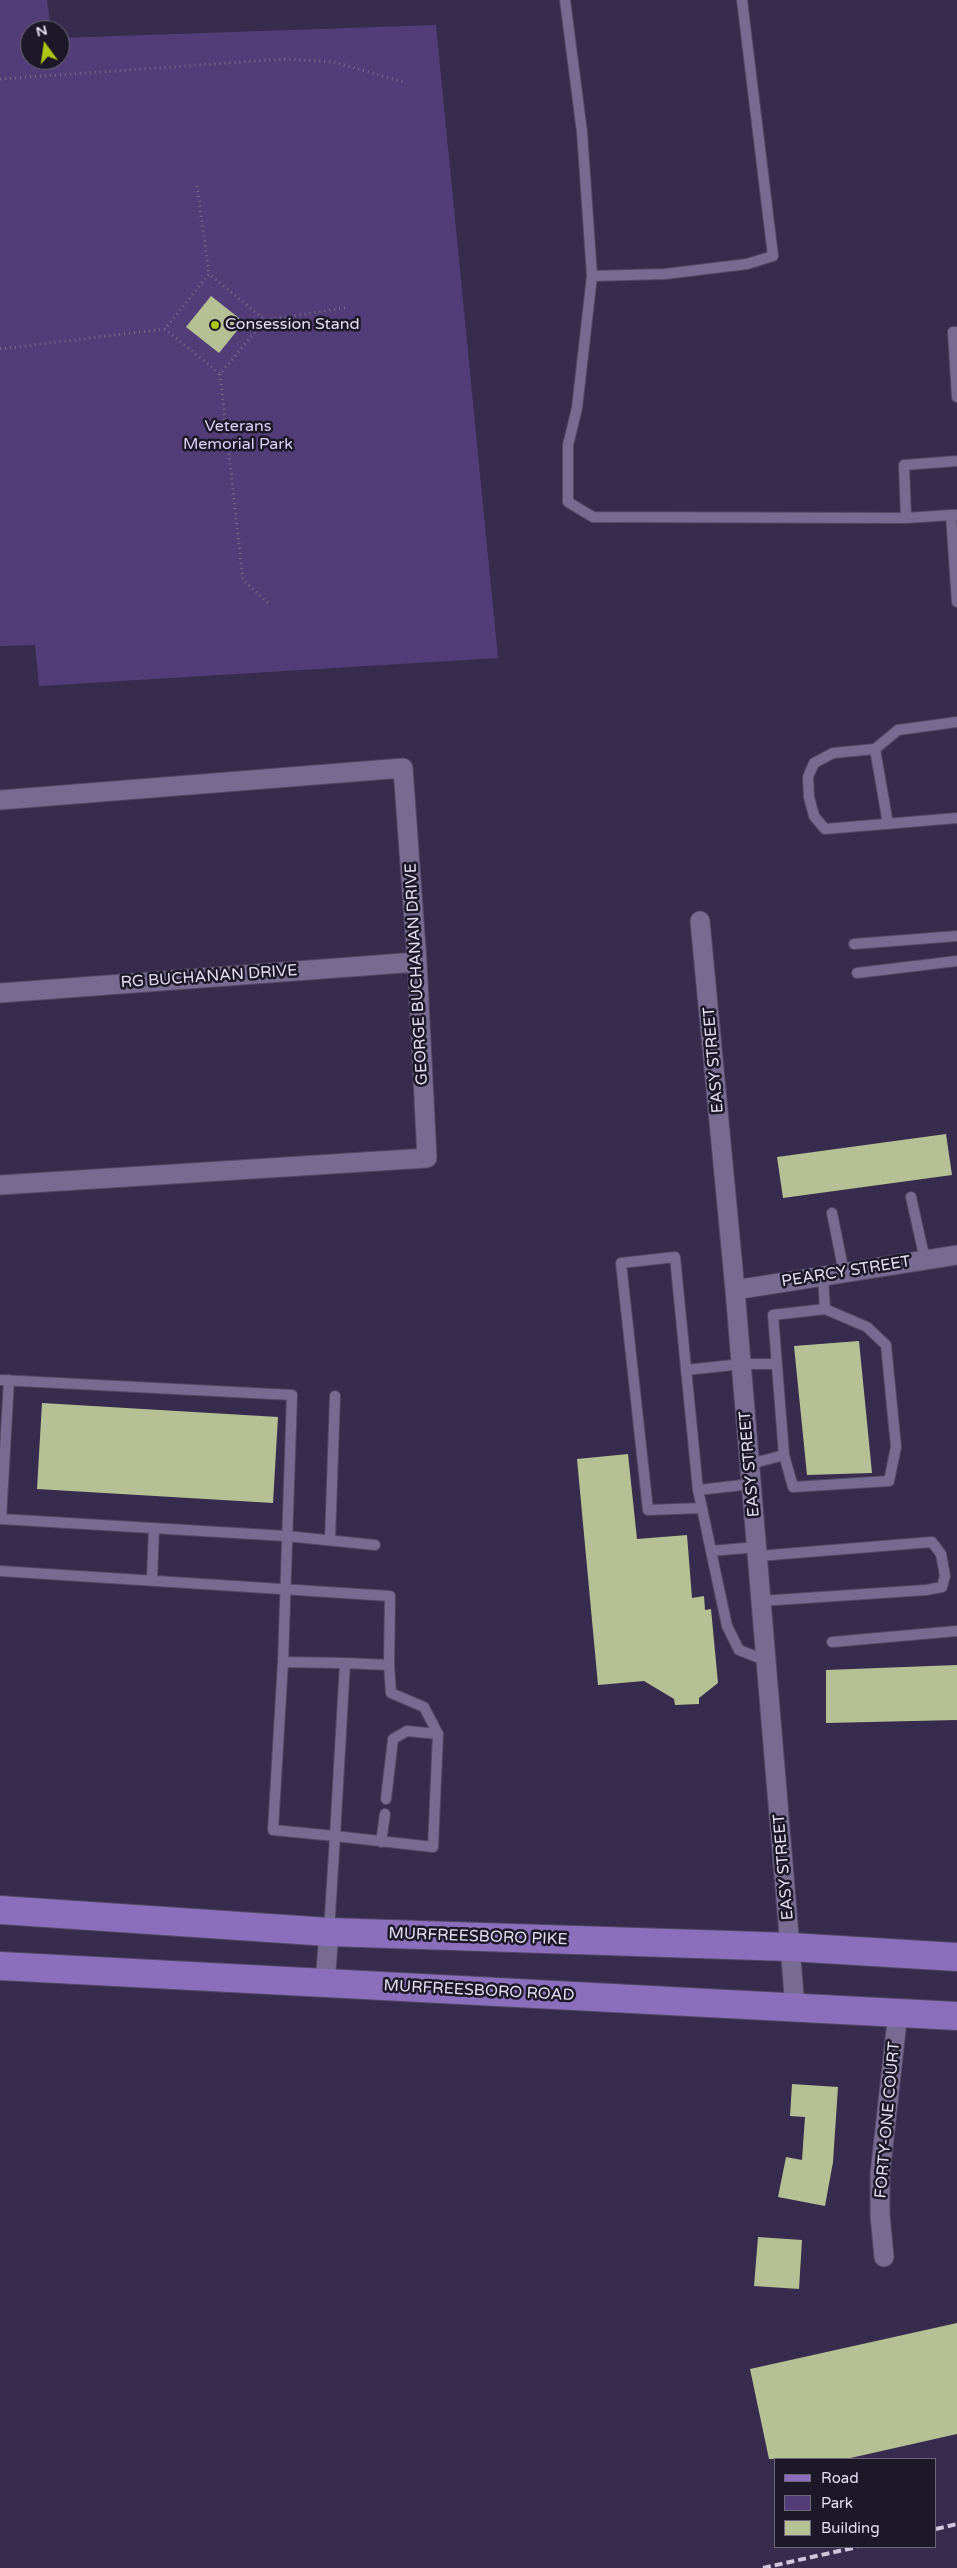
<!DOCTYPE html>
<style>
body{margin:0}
#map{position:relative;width:957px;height:2568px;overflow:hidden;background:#372c4d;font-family:"Varela Round",sans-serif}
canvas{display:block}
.legend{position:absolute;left:774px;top:2458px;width:162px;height:90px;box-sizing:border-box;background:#1d1827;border:1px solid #6d6779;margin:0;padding:6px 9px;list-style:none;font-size:15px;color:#e4def3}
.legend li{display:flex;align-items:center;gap:10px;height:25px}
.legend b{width:25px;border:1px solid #6d6779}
.north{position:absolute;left:20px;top:20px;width:50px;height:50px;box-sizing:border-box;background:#1d1827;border:1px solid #6d6779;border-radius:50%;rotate:346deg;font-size:14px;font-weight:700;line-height:20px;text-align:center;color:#e4def3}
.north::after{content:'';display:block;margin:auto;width:18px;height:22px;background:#abc614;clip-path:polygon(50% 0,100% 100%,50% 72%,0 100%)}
</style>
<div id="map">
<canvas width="957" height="2568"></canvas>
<ul class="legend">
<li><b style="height:6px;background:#8b6fbd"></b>Road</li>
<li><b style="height:14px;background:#533d78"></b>Park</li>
<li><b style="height:14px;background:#b5c095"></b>Building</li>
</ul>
<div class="north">N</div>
</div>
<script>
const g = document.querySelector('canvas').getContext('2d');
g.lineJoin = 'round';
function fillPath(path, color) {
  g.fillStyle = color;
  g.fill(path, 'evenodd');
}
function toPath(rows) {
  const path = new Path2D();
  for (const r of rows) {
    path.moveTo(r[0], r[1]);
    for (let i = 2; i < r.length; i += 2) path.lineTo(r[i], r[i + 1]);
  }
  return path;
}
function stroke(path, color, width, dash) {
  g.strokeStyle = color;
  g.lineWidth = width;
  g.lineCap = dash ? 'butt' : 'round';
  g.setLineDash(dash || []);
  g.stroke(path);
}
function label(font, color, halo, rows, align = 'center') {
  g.font = font + ' "Varela Round",sans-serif';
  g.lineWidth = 5;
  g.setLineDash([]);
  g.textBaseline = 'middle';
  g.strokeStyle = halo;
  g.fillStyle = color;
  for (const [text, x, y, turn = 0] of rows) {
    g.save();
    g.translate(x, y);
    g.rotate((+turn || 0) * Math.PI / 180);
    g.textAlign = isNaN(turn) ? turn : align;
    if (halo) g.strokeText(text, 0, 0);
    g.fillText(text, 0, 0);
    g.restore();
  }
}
fillPath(toPath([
 [0,0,47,0,51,30,30,30,30,60,60,60,60,38,436,25,498,658,39,686,35,645,0,646]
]), '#533d78');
fillPath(toPath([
 [211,296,244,322,219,353,186,327],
 [946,1134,952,1175,783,1198,777,1157],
 [859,1341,872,1473,807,1475,794,1346],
 [42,1403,278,1417,273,1503,37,1489],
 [628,1454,637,1539,687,1535,692,1598,704,1596,705,1610,711,1609,718,1683,699,1698,699,1704,675,1705,674,1699,644,1681,598,1685,577,1459],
 [957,1665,957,1720,826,1723,826,1670],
 [792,2084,838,2087,833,2162,825,2206,778,2197,786,2157,802,2160,805,2117,790,2116],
 [758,2237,802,2240,799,2289,754,2286],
 [957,2323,957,2434,846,2459,769,2459,750,2369]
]), '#b5c095');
const service = toPath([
 [565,0,582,132,592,276,665,274,747,264,773,256,742,0],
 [592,276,577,408,568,445,568,502,593,517,906,518],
 [957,332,953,332,957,397],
 [951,515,906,518,904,465,957,461],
 [957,515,951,515,957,602],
 [875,749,898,730,957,722],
 [888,824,875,749,833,753,814,763,808,777,809,797,814,816,825,829,957,818],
 [854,944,957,936],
 [857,973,957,961],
 [911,1197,925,1260],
 [832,1213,844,1273],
 [823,1276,825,1309,773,1315,784,1455,793,1487,889,1481,896,1447,886,1345,867,1327,825,1309],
 [686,1370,742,1364,776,1364],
 [0,1380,292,1395,283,1662,273,1830,335,1836,345,1663,283,1662],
 [9,1380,1,1519,286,1536,375,1545],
 [750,1464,784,1455],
 [698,1490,752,1484],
 [702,1508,648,1510,621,1263,675,1257,698,1490,702,1508,711,1551,727,1626,739,1650,767,1661],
 [330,1540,335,1396],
 [711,1551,757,1547],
 [758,1556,932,1542,941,1554,945,1576,942,1587,926,1590,761,1601],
 [0,1571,390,1596,389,1665],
 [152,1580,154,1528],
 [832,1642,957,1631],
 [386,1799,393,1739,407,1731,438,1734],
 [381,1842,385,1814],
 [329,1931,335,1836,433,1847,438,1734,424,1707,391,1693,389,1665,345,1663]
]);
const minor = toPath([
 [0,800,403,768,417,962,427,1158,0,1185],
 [700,921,735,1290,795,2007],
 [0,993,417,962],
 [735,1290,957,1255],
 [325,1983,329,1932],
 [884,2257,880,2215,880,2174,898,2012]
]);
const primary = toPath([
 [0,1910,329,1932,790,1947,957,1957],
 [0,1966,957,2016]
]);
stroke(service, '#524864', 12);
stroke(minor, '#524864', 21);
stroke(primary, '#524864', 30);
stroke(toPath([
 [0,79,285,59,334,62,403,82],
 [197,186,209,274],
 [265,320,345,308],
 [0,349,165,329,209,274,265,320,220,374,165,329],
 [220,374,243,580,268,603]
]), '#776e8a', 3, [1, 4]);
stroke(service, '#776b91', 10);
stroke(minor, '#776b91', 19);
stroke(primary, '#8b6fbd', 28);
stroke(toPath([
 [936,2529,957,2524],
 [763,2568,857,2547]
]), '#cec7de', 4, [8, 4]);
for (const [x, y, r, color] of [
 [215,325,5,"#abc614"]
]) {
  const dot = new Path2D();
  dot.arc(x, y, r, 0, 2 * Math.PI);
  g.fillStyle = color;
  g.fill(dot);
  stroke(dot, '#1d1827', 2);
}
label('16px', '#e4def3', '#1d1827', [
 ["Consession Stand",225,325]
], 'left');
label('16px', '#dcd0f7', '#1d1827', [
 ["Veterans",238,427],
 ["Memorial Park",238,445]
]);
label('16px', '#e4def3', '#1d1827', [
 ["GEORGE BUCHANAN DRIVE",417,974,-93],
 ["RG BUCHANAN DRIVE",209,977,-4],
 ["EASY STREET",714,1060,-95],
 ["PEARCY STREET",846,1272,-9],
 ["EASY STREET",750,1464,-95],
 ["EASY STREET",784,1867,-95],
 ["MURFREESBORO PIKE",478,1937,2],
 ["MURFREESBORO ROAD",479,1991,3],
 ["FORTY-ONE COURT",888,2120,-85]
]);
</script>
